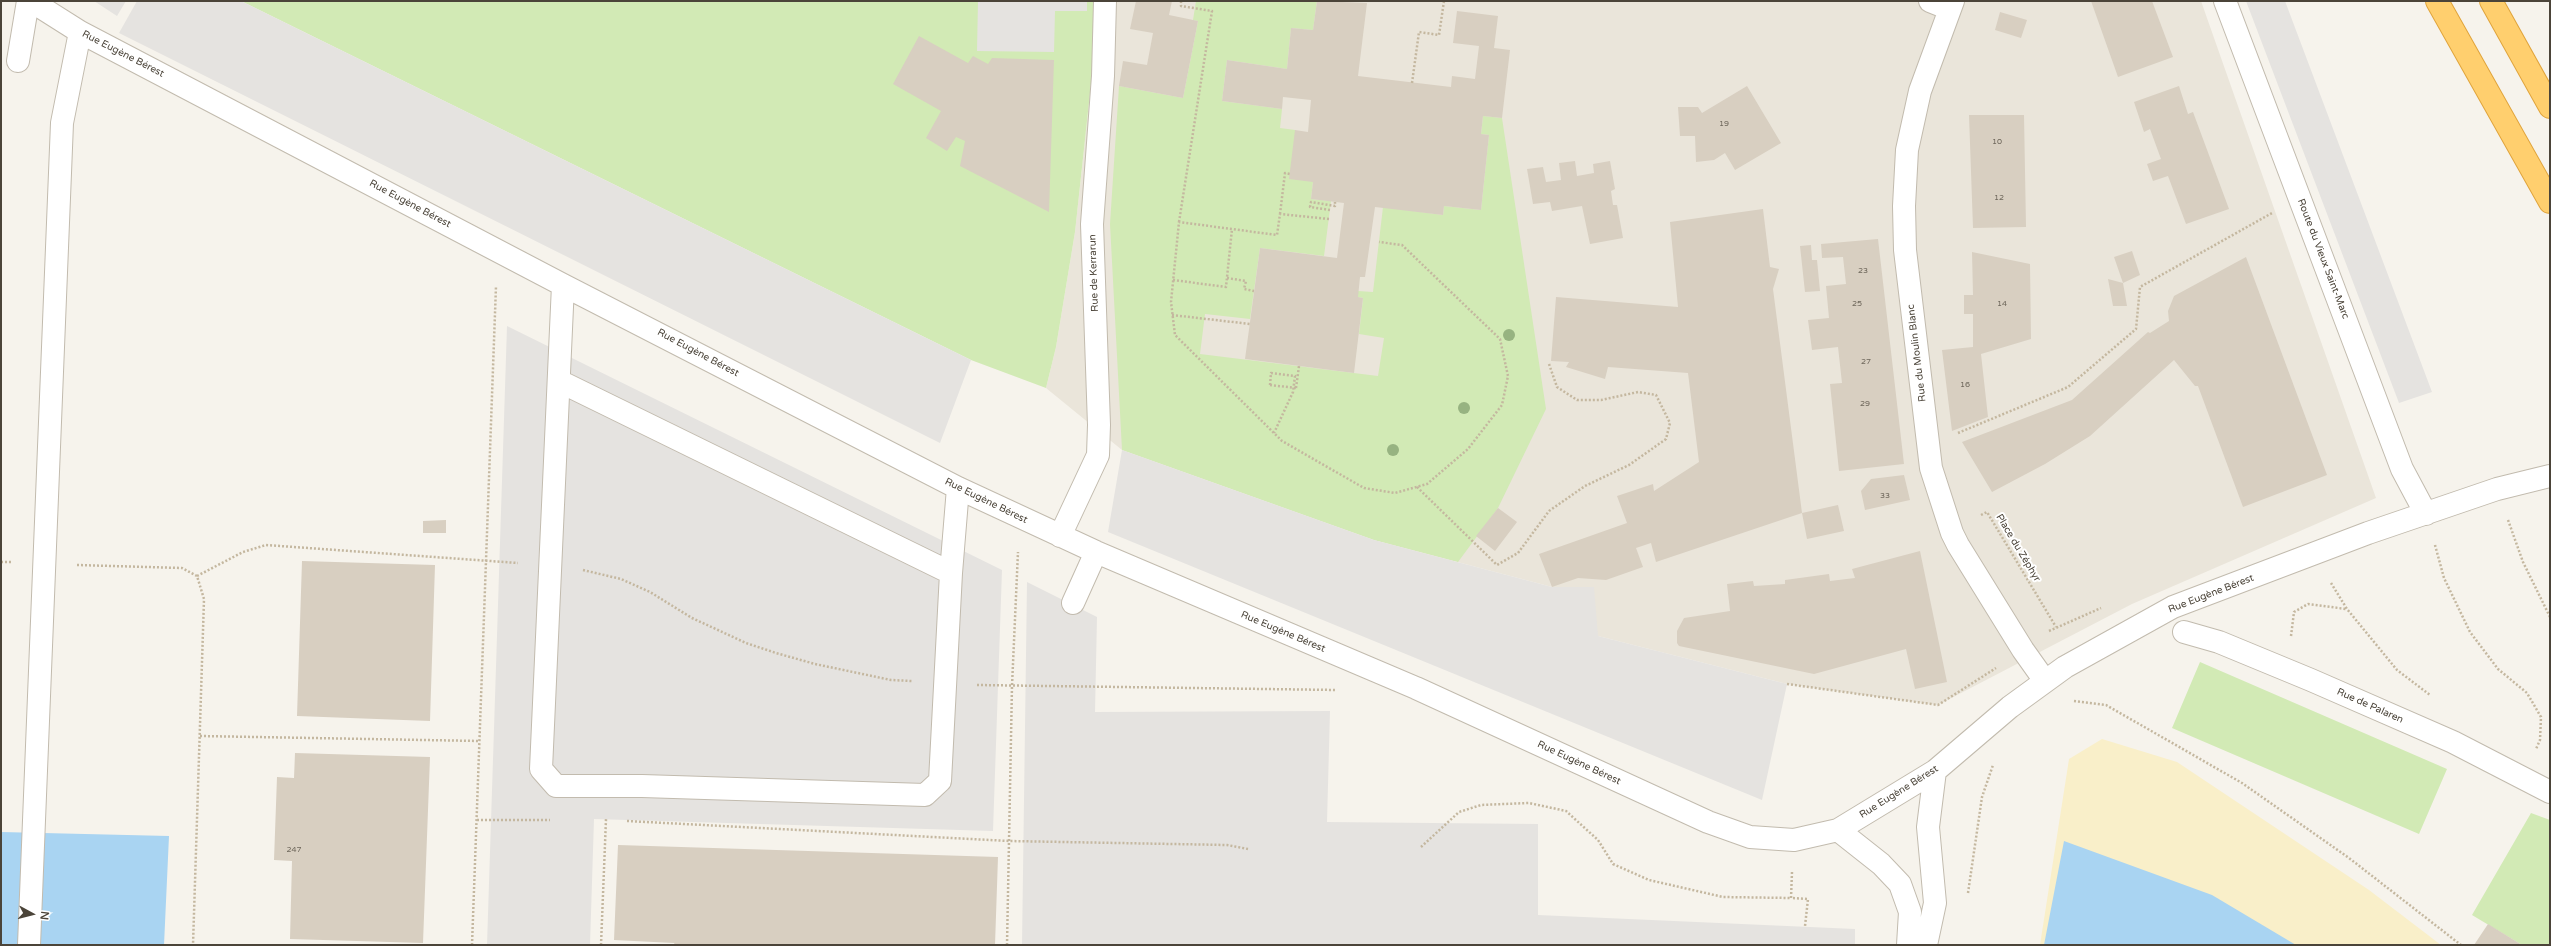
<!DOCTYPE html>
<meta charset="utf-8">
<style>
body{margin:0}
#map{position:relative;width:2551px;height:946px;overflow:hidden;background:#f6f3ec;font-family:"Varela Round",sans-serif}
canvas{display:block}
.frame{position:absolute;inset:0;border:2px solid #4b4439;pointer-events:none}
.north{position:absolute;left:12px;top:894px;width:40px;height:40px;-webkit-text-stroke:3px #fff;paint-order:stroke;rotate:97deg;font-size:11px;font-weight:700;line-height:16px;text-align:center;color:#4b4439}
.north::after{content:'';display:block;margin:auto;width:14px;height:18px;background:#4b4439;clip-path:polygon(50% 0,100% 100%,50% 72%,0 100%)}
</style>
<div id="map">
<canvas width="2551" height="946"></canvas>
<div class="frame"></div>
<div class="north">N</div>
</div>
<script>
const g = document.querySelector('canvas').getContext('2d');
g.lineJoin = 'round';
function fillPath(path, color) {
  g.fillStyle = color;
  g.fill(path, 'evenodd');
}
function toPath(rows) {
  const path = new Path2D();
  for (const r of rows) {
    path.moveTo(r[0], r[1]);
    for (let i = 2; i < r.length; i += 2) path.lineTo(r[i], r[i + 1]);
  }
  return path;
}
function stroke(path, color, width, dash) {
  g.strokeStyle = color;
  g.lineWidth = width;
  g.lineCap = dash ? 'butt' : 'round';
  g.setLineDash(dash || []);
  g.stroke(path);
}
function label(font, color, halo, rows, align = 'center') {
  g.font = font + ' "Varela Round",sans-serif';
  g.lineWidth = 4;
  g.setLineDash([]);
  g.textBaseline = 'middle';
  g.strokeStyle = halo;
  g.fillStyle = color;
  for (const [text, x, y, turn = 0] of rows) {
    g.save();
    g.translate(x, y);
    g.rotate((+turn || 0) * Math.PI / 180);
    g.textAlign = isNaN(turn) ? turn : align;
    if (halo) g.strokeText(text, 0, 0);
    g.fillText(text, 0, 0);
    g.restore();
  }
}
fillPath(toPath([
 [1095,1,2201,1,2376,498,2132,604,1938,705,1787,684,1598,636,1552,587,1374,540,1122,450,1046,388,1056,347,1075,232,1094,56]
]), '#eae5da');
fillPath(toPath([
 [241,1,1095,1,1094,56,1075,232,1056,347,1046,388,971,360],
 [1196,1,1317,1,1313,30,1291,28,1287,69,1227,60,1222,101,1282,109,1280,128,1295,130,1313,182,1311,199,1331,201,1324,256,1260,248,1250,319,1205,314,1200,354,1378,376,1384,338,1359,334,1363,298,1358,297,1358,291,1373,292,1383,207,1443,215,1444,206,1481,210,1489,135,1481,134,1483,116,1502,118,1546,409,1498,508,1458,562,1374,540,1122,450,1110,224,1119,86,1183,98,1198,21,1193,20],
 [2200,662,2447,769,2419,834,2172,728],
 [2531,813,2550,820,2550,945,2522,945,2472,915]
]), '#d2eab5');
fillPath(toPath([
 [2102,739,2177,762,2369,890,2441,945,2040,945,2069,759]
]), '#f9efc9');
fillPath(toPath([
 [94,1,126,1,117,16],
 [137,1,241,1,971,360,940,443,119,33],
 [978,1,1087,1,1087,11,1055,11,1054,52,977,51],
 [2246,1,2285,1,2432,392,2399,403],
 [507,326,1002,570,993,831,594,819,590,945,487,945],
 [1122,450,1374,540,1552,587,1594,587,1598,636,1787,684,1762,800,1108,532],
 [1027,582,1097,617,1095,712,1330,711,1327,822,1538,824,1538,915,1855,929,1855,945,1022,945]
]), '#e5e3e0');
fillPath(toPath([
 [1,832,169,836,164,945,1,945],
 [2064,841,2212,895,2296,945,2044,945]
]), '#a9d4f2');
fillPath(toPath([
 [1136,1,1172,1,1169,15,1198,21,1183,98,1119,86,1123,61,1147,65,1153,33,1130,29],
 [1317,1,1367,3,1358,76,1451,87,1452,76,1475,79,1479,46,1453,43,1457,11,1498,16,1494,48,1510,50,1502,118,1483,116,1481,134,1489,135,1481,210,1444,206,1443,215,1375,207,1365,277,1360,277,1358,297,1363,298,1354,373,1245,359,1260,248,1337,258,1344,203,1311,199,1313,182,1289,179,1295,130,1308,132,1311,100,1283,97,1282,109,1222,101,1227,60,1287,69,1291,28,1313,30],
 [2091,1,2152,1,2173,57,2118,77],
 [2000,12,2027,20,2021,38,1995,30],
 [919,36,968,63,973,56,988,64,992,58,1054,60,1049,212,960,166,965,141,956,137,947,151,926,138,941,111,893,84],
 [1747,86,1781,143,1735,170,1725,153,1714,160,1696,162,1695,136,1680,136,1678,107,1698,107,1702,113],
 [2179,86,2188,114,2193,112,2229,209,2186,224,2168,176,2153,181,2147,164,2161,159,2150,129,2144,132,2134,102],
 [1969,115,2024,115,2026,227,1973,228],
 [1575,161,1577,176,1594,173,1593,164,1610,161,1615,189,1611,191,1613,205,1617,205,1623,238,1590,244,1582,206,1552,211,1550,202,1533,204,1527,169,1543,167,1546,182,1561,180,1559,163],
 [1763,209,1770,267,1779,269,1773,289,1802,513,1656,562,1651,543,1636,548,1643,567,1606,580,1578,578,1552,587,1539,554,1627,523,1617,496,1653,484,1654,491,1699,462,1688,373,1608,367,1605,379,1566,367,1569,362,1551,361,1556,297,1678,307,1670,222],
 [1878,239,1904,464,1839,471,1830,384,1842,383,1838,347,1812,350,1808,320,1829,318,1826,286,1846,284,1843,257,1822,258,1821,244],
 [1811,245,1812,260,1817,260,1820,291,1805,292,1800,246],
 [2132,251,2140,275,2123,283,2114,257],
 [1972,252,2030,264,2031,339,1981,354,1988,417,1952,431,1942,350,1973,347,1973,314,1964,314,1964,295,1973,295],
 [2246,257,2327,475,2243,507,2198,386,2195,386,2174,360,2090,436,2045,464,1992,492,1962,442,2072,400,2148,332,2150,333,2169,321,2168,311,2174,296],
 [2108,279,2123,283,2127,306,2113,306],
 [1904,475,1910,500,1865,510,1861,491,1871,479],
 [1838,505,1844,531,1807,539,1802,513],
 [1498,508,1517,522,1495,551,1476,536],
 [446,520,446,533,423,533,423,521],
 [1920,551,1947,682,1915,689,1906,649,1814,674,1679,646,1677,643,1677,631,1684,618,1730,611,1727,584,1753,581,1754,586,1785,584,1785,580,1829,574,1830,581,1855,578,1852,569],
 [302,561,435,565,430,721,297,716],
 [295,753,430,757,423,943,290,939,292,861,274,860,277,777,294,778],
 [618,845,998,857,995,945,675,945,674,943,614,940],
 [2488,924,2522,945,2474,945]
]), '#d8cfc1');
const minor = toPath([
 [31,1,80,32,563,285,958,488,1096,552,1416,688,1708,822,1750,837,1794,840,1838,830,1935,771,2010,707,2065,667,2173,607,2368,533,2497,489,2550,476],
 [1930,1,1950,9],
 [1953,1,1920,91,1907,150,1904,206,1905,250,1931,468,1952,533,1958,545,2023,650,2045,681],
 [2225,1,2402,469,2426,514],
 [18,61,28,1],
 [563,285,541,769,556,786,642,786,925,795,940,781,951,573,958,488],
 [559,381,951,573],
 [1060,536,1098,455,1099,425,1092,224,1103,76,1105,1],
 [1073,603,1096,552],
 [2184,632,2219,642,2311,680,2453,742,2550,792],
 [1838,830,1881,864,1900,884,1910,912,1908,945],
 [29,945,62,123,80,32],
 [1926,945,1935,903,1928,827,1935,771]
]);
const highway = toPath([
 [2437,1,2550,202],
 [2491,1,2550,107]
]);
stroke(minor, '#c2bbae', 24);
stroke(highway, '#e0a43c', 24);
stroke(toPath([
 [1412,83,1419,32,1439,35,1444,1],
 [1330,210,1310,207,1311,202,1335,206,1335,202],
 [1280,214,1285,173,1290,174],
 [1329,219,1280,214,1277,235,1179,222,1171,302,1175,335,1282,441,1364,488,1395,493,1427,484,1468,449,1502,405,1508,376,1500,339,1402,245,1379,242],
 [1179,222,1212,11,1181,6,1181,1],
 [1227,278,1246,281,1244,289,1254,291],
 [1173,280,1226,287,1232,229],
 [1172,315,1250,324],
 [1270,385,1271,373,1295,376,1293,392,1274,433],
 [1296,388,1299,366],
 [1958,433,2068,387,2136,329,2140,287,2272,213],
 [1417,487,1497,565,1518,553,1549,511,1585,486,1629,465,1666,439,1670,423,1656,395,1638,392,1601,400,1577,400,1557,387,1549,364],
 [1981,515,1987,512,2056,627],
 [2508,520,2523,562,2550,617],
 [2435,545,2444,578,2470,632,2498,669,2527,693,2541,717,2540,740,2536,749],
 [1,562,12,562],
 [77,565,182,568,197,576,204,599,193,945],
 [583,570,621,579,650,592,692,618,746,643,776,653,815,664,891,680,912,681],
 [197,576,243,552,266,545,518,563],
 [2331,583,2347,609,2397,670,2430,695],
 [2049,631,2101,608],
 [2291,636,2294,612,2308,604,2346,609],
 [1787,684,1938,705,1996,668],
 [977,685,1336,690],
 [2074,701,2106,705,2242,783,2349,858,2461,945],
 [200,736,479,741],
 [477,820,550,820],
 [627,821,1009,841,1227,845,1248,849],
 [1421,847,1459,812,1481,805,1529,803,1566,811,1598,840,1613,864,1649,880,1723,897,1791,898],
 [1792,872,1791,898,1808,899,1805,926],
 [1968,893,1982,797,1993,765],
 [472,945,496,286],
 [601,945,606,819],
 [1007,945,1012,686,1018,552]
]), '#c4b79f', 2.5, [2, 2]);
stroke(minor, '#fff', 22);
stroke(highway, '#ffcf6e', 22);
stroke(toPath([
 [1270,385,1296,388]
]), '#c4b79f', 2.5, [2, 2]);
g.fillStyle = '#97b381';
for (const [x, y] of [
 [1509,335],
 [1464,408],
 [1393,450]
]) {
  g.beginPath();
  g.arc(x, y, 6, 0, 2 * Math.PI);
  g.fill();
}
label('8px', '#6e675b', null, [
 ["19",1724,124],
 ["10",1997,142],
 ["12",1999,198],
 ["23",1863,271],
 ["25",1857,304],
 ["14",2002,304],
 ["27",1866,362],
 ["16",1965,385],
 ["29",1865,404],
 ["33",1885,496],
 ["247",294,850]
]);
label('10px', '#4b4439', '#fff', [
 ["Rue Eugène Bérest",123,54,27],
 ["Rue Eugène Bérest",410,204,28],
 ["Route du Vieux Saint-Marc",2323,259,69],
 ["Rue de Kerrarun",1094,273,-92],
 ["Rue Eugène Bérest",698,353,28],
 ["Rue du Moulin Blanc",1917,353,-97],
 ["Rue Eugène Bérest",986,501,26],
 ["Place du Zéphyr",2018,548,59],
 ["Rue Eugène Bérest",2211,594,-21],
 ["Rue Eugène Bérest",1283,632,23],
 ["Rue de Palaren",2370,706,24],
 ["Rue Eugène Bérest",1579,763,25],
 ["Rue Eugène Bérest",1899,792,-32]
]);
</script>
